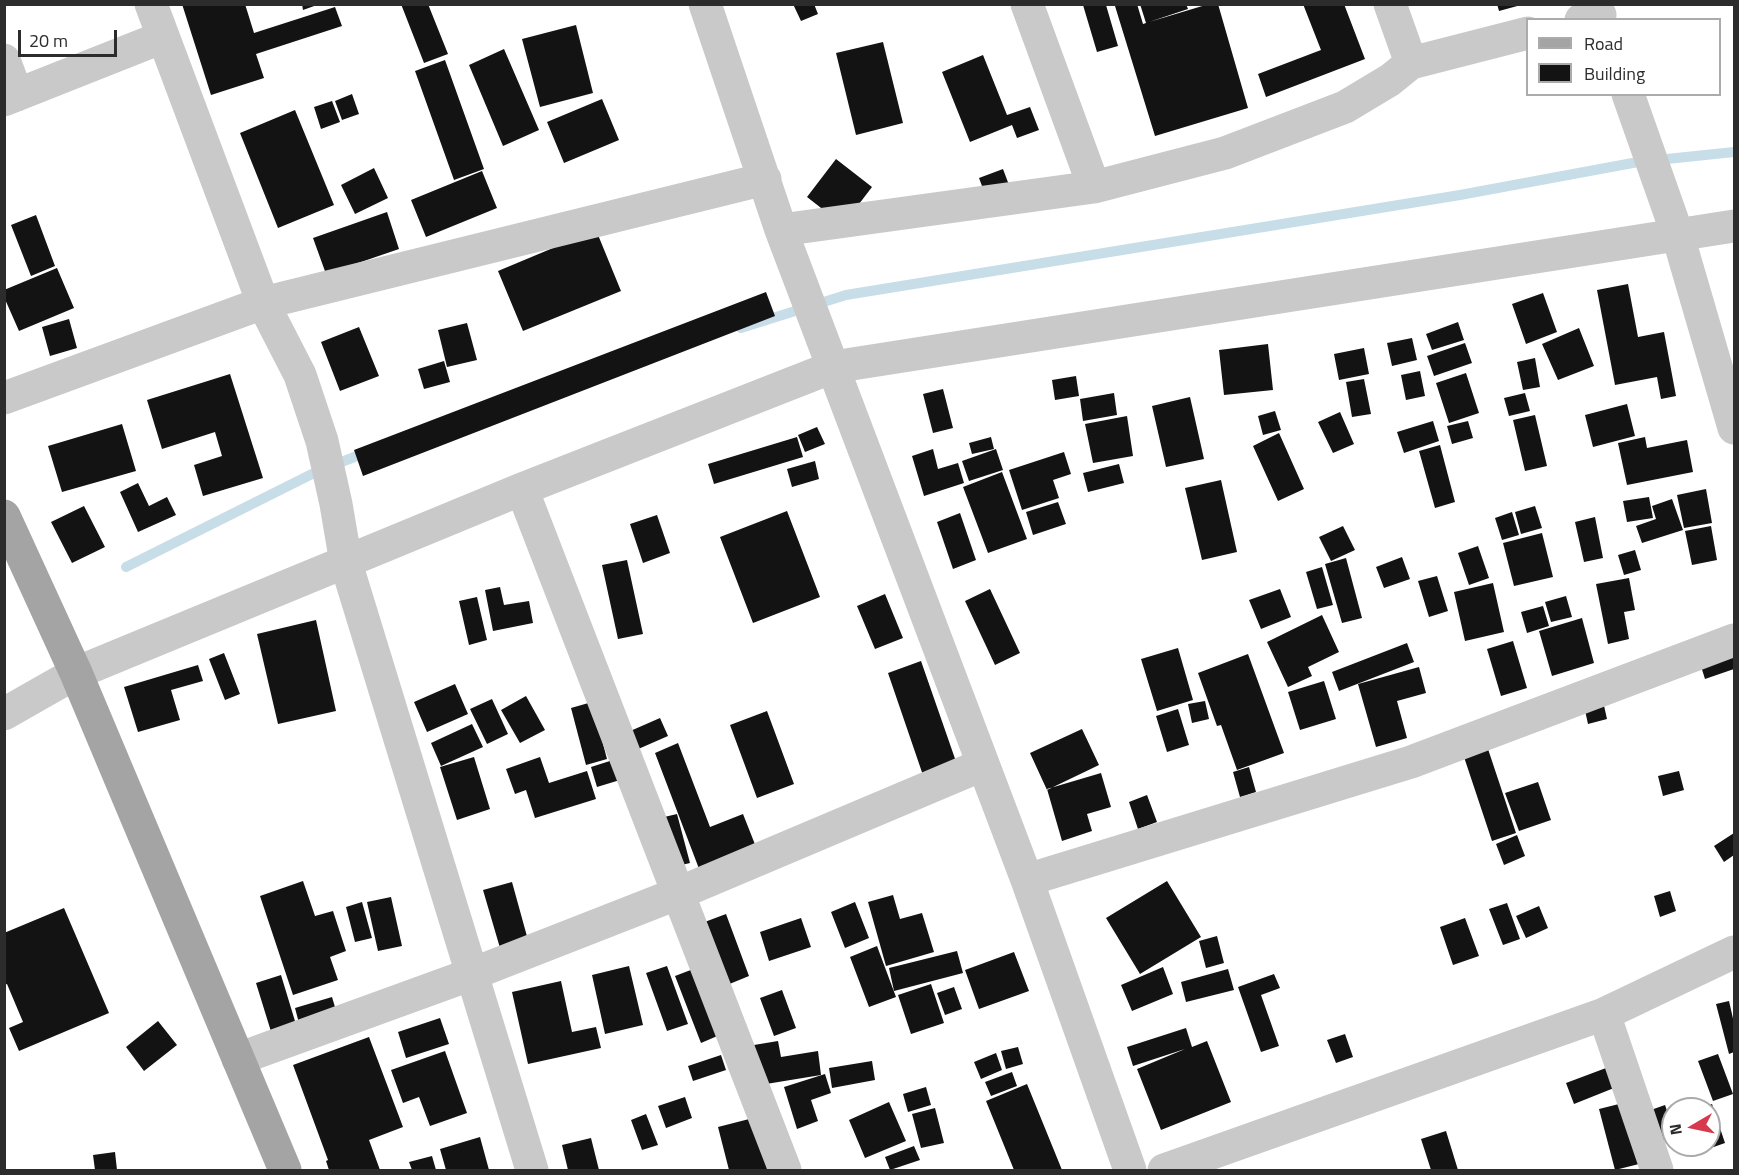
<!DOCTYPE html>
<style>
body{margin:0}
#map{position:relative;width:1739px;height:1175px;overflow:hidden;background:#fff;font-family:"Titillium Web",sans-serif}
canvas{display:block}
.frame{position:absolute;inset:0;border:6px solid #2c2c2c;pointer-events:none}
.legend{position:absolute;left:1526px;top:18px;width:195px;height:78px;box-sizing:border-box;background:#fff;border:2px solid #ababab;margin:0;padding:8px 10px;list-style:none;font-size:18px;color:#2c2c2c}
.legend li{display:flex;align-items:center;gap:12px;height:30px}
.legend b{width:30px;border:2px solid #ababab}
.north{position:absolute;left:1661px;top:1097px;width:60px;height:60px;box-sizing:border-box;background:#fff;border:2px solid #ababab;border-radius:50%;rotate:261deg;font-size:16px;font-weight:700;line-height:24px;text-align:center;color:#2c2c2c}
.north::after{content:'';display:block;margin:auto;width:21px;height:27px;background:#d73a4d;clip-path:polygon(50% 0,100% 100%,50% 72%,0 100%)}
.scale{position:absolute;left:18px;top:30px;width:99px;height:27px;box-sizing:border-box;border:3px solid #2c2c2c;border-top:0;padding-left:8px;font-size:18px;line-height:21px;white-space:nowrap;color:#2c2c2c;-webkit-text-stroke:4px #fff;paint-order:stroke}
</style>
<div id="map">
<canvas width="1739" height="1175"></canvas>
<div class="frame"></div>
<ul class="legend">
<li><b style="height:8px;background:#a4a4a4"></b>Road</li>
<li><b style="height:16px;background:#131313"></b>Building</li>
</ul>
<div class="north">N</div>
<div class="scale">20 m</div>
</div>
<script>
const g = document.querySelector('canvas').getContext('2d');
g.lineJoin = 'round';
function toPath(rows) {
  const path = new Path2D();
  for (const r of rows) {
    path.moveTo(r[0], r[1]);
    for (let i = 2; i < r.length; i += 2) path.lineTo(r[i], r[i + 1]);
  }
  return path;
}
function stroke(path, color, width, dash) {
  g.strokeStyle = color;
  g.lineWidth = width;
  g.lineCap = dash ? 'butt' : 'round';
  g.setLineDash(dash || []);
  g.stroke(path);
}
function fillPath(path, color) {
  g.fillStyle = color;
  g.fill(path, 'evenodd');
}
stroke(toPath([
 [741,328,846,295,1460,195,1638,162,1734,152],
 [126,567,318,471,370,451]
]), '#c7dde8', 10);
fillPath(toPath([
 [182,4,245,4,254,33,335,7,342,26,256,54,264,78,211,95],
 [302,4,317,4,317,5,303,10],
 [401,4,428,4,448,54,424,63],
 [793,4,814,4,818,14,801,21],
 [1119,4,1137,4,1143,24,1146,23,1140,4,1186,4,1188,9,1149,22,1209,4,1218,4,1248,108,1155,136,1115,6],
 [1303,4,1344,4,1365,59,1266,97,1258,74,1321,50],
 [1497,4,1521,4,1521,5,1499,11],
 [1083,5,1106,5,1118,46,1097,52],
 [576,25,593,93,540,107,522,39],
 [883,42,903,123,856,135,836,53],
 [504,49,539,130,503,146,469,65],
 [983,55,1007,115,1030,107,1039,130,1017,138,1012,125,970,142,942,72],
 [445,60,484,169,454,180,415,71],
 [352,94,359,114,342,120,335,101],
 [602,99,619,140,564,163,547,122],
 [332,101,340,122,321,129,314,107],
 [295,110,334,205,278,228,240,133],
 [836,159,872,187,843,225,807,197],
 [374,168,388,198,355,214,341,185],
 [1003,169,1009,185,985,194,979,178],
 [482,171,497,208,426,237,411,200],
 [387,212,399,249,326,274,313,238],
 [36,215,55,266,31,276,11,225],
 [596,230,621,291,523,331,498,271],
 [57,268,74,308,19,331,4,297,4,290],
 [1628,284,1638,337,1664,332,1676,396,1661,399,1657,377,1615,385,1597,290],
 [766,292,775,316,363,476,354,450],
 [1543,293,1557,332,1526,344,1512,304],
 [69,319,77,348,50,356,42,327],
 [1458,322,1464,340,1432,350,1426,334],
 [467,323,477,360,447,367,438,330],
 [359,327,379,376,340,391,321,342],
 [1579,328,1594,366,1558,380,1542,344],
 [1412,338,1417,360,1392,366,1387,343],
 [1465,343,1472,363,1434,376,1427,356],
 [1268,344,1273,390,1224,395,1219,350],
 [1364,348,1369,374,1339,380,1334,354],
 [1535,358,1540,387,1523,390,1517,362],
 [444,361,450,382,424,389,418,369],
 [1420,371,1425,396,1406,400,1401,375],
 [1466,373,1479,413,1449,423,1436,383],
 [230,374,263,478,203,496,194,465,222,456,215,432,162,449,147,400],
 [1076,376,1079,396,1055,400,1052,380],
 [1364,379,1371,414,1352,417,1346,382],
 [943,389,953,428,933,433,923,394],
 [1114,393,1117,415,1083,421,1080,399],
 [1525,393,1530,411,1509,416,1504,398],
 [1190,397,1204,459,1166,467,1152,406],
 [1627,404,1635,436,1593,447,1585,415],
 [1275,411,1281,430,1263,435,1258,416],
 [1340,412,1354,444,1333,453,1318,422],
 [1535,415,1547,466,1525,471,1513,420],
 [1127,416,1133,456,1093,463,1085,424],
 [1433,421,1439,441,1404,453,1397,432],
 [1468,421,1473,438,1452,444,1447,426],
 [122,424,136,471,62,492,48,446],
 [817,427,825,444,805,452,798,435],
 [1279,433,1304,489,1278,501,1253,446],
 [797,437,803,457,714,484,708,464],
 [991,437,994,449,972,454,969,443],
 [1645,437,1647,448,1687,440,1693,472,1627,485,1618,443],
 [1440,445,1455,502,1435,508,1419,451],
 [933,449,938,469,958,463,964,483,924,496,912,456],
 [996,449,1003,470,969,481,962,461],
 [1064,452,1071,474,1053,480,1059,498,1022,510,1009,470],
 [815,461,819,479,792,487,787,469],
 [1119,464,1124,483,1088,492,1083,473],
 [1002,472,1027,539,988,553,963,487],
 [1221,480,1237,552,1202,560,1185,488],
 [138,483,149,506,167,497,176,515,138,532,120,492],
 [1706,489,1712,523,1684,528,1677,495],
 [1649,497,1653,518,1627,522,1623,501],
 [1672,499,1683,530,1642,543,1636,526,1656,519,1652,506],
 [1058,502,1066,524,1033,535,1026,512],
 [84,506,105,547,72,563,51,522],
 [1535,506,1542,528,1521,534,1515,512],
 [787,511,820,597,753,623,720,537],
 [1512,512,1519,535,1502,540,1495,518],
 [960,513,976,560,953,569,937,522],
 [657,515,670,553,643,563,630,524],
 [1595,517,1603,558,1584,562,1575,522],
 [1343,526,1355,550,1331,561,1319,537],
 [1711,526,1717,560,1692,565,1685,531],
 [1542,533,1553,577,1514,586,1503,543],
 [1478,546,1489,578,1469,585,1458,553],
 [1635,550,1641,570,1624,575,1618,555],
 [1402,557,1410,579,1384,588,1376,567],
 [1346,558,1362,618,1342,623,1325,564],
 [627,560,643,634,618,639,602,565],
 [1322,567,1333,605,1317,609,1306,572],
 [1437,576,1448,611,1429,617,1418,581],
 [1629,578,1635,610,1624,612,1629,639,1608,644,1596,584],
 [1493,583,1504,632,1465,641,1454,592],
 [500,587,504,605,529,601,533,623,493,631,485,590],
 [990,589,1020,653,995,665,965,601],
 [1280,589,1291,617,1261,629,1249,600],
 [885,594,903,638,875,649,857,606],
 [1566,596,1572,617,1551,622,1545,602],
 [477,597,487,640,469,645,459,601],
 [1543,606,1549,626,1527,633,1521,612],
 [1322,615,1339,652,1308,667,1312,676,1288,687,1267,642],
 [1582,618,1594,663,1552,676,1539,631],
 [316,620,336,711,278,724,257,634],
 [1513,641,1527,688,1501,696,1487,649],
 [1407,643,1414,662,1339,691,1332,672],
 [1178,648,1193,700,1157,711,1141,659],
 [1734,648,1734,669,1705,679,1699,660],
 [224,653,240,694,225,700,209,659],
 [1248,654,1284,753,1237,770,1221,725,1217,726,1198,673],
 [921,661,960,773,926,784,888,673],
 [198,665,203,681,171,690,180,720,138,732,124,687],
 [1419,667,1426,693,1397,701,1407,738,1376,747,1358,684],
 [1324,681,1336,719,1300,730,1288,692],
 [455,684,468,714,427,732,414,702],
 [526,696,545,730,520,743,501,710],
 [492,699,508,734,487,744,470,709],
 [1205,701,1209,719,1192,723,1188,704],
 [1603,701,1607,719,1588,724,1584,706],
 [592,702,607,759,586,765,571,708],
 [1178,709,1189,745,1167,752,1156,716],
 [767,711,794,784,757,798,730,725],
 [660,718,668,736,636,750,628,732],
 [472,724,483,747,441,766,431,743],
 [1082,729,1099,765,1047,790,1030,753],
 [678,743,710,827,743,814,758,852,701,874,655,753],
 [1487,746,1516,833,1492,841,1463,754],
 [474,757,490,809,457,820,440,767],
 [540,757,549,783,587,771,596,799,535,818,526,790,515,794,506,769],
 [613,760,620,780,597,787,591,767],
 [1249,767,1256,792,1240,797,1233,772],
 [1679,771,1684,790,1663,796,1658,776],
 [1101,773,1111,807,1087,814,1092,831,1062,841,1047,789],
 [1538,782,1551,820,1519,831,1505,793],
 [1147,795,1157,822,1138,829,1129,802],
 [677,814,690,863,673,867,660,818],
 [1734,833,1734,855,1724,862,1714,846],
 [1517,835,1525,856,1504,865,1496,844],
 [303,881,315,916,333,911,346,951,330,957,338,980,293,995,260,896],
 [1167,881,1201,937,1140,974,1106,918],
 [512,882,528,940,500,948,483,890],
 [1670,891,1676,911,1660,917,1654,896],
 [893,895,900,919,922,913,934,952,886,966,868,902],
 [391,897,402,946,378,951,367,902],
 [362,902,372,938,355,942,346,907],
 [855,902,869,938,845,948,831,912],
 [1507,903,1520,939,1503,945,1489,909],
 [1539,906,1548,928,1526,938,1516,916],
 [64,908,109,1013,19,1051,9,1028,23,1022,7,984,4,985,4,933],
 [726,914,749,976,727,985,702,923],
 [801,918,811,947,769,961,760,932],
 [1465,918,1479,956,1453,965,1440,927],
 [1217,936,1224,963,1206,968,1199,941],
 [877,946,896,997,869,1007,850,957],
 [957,951,963,973,894,991,889,968],
 [1014,952,1029,991,979,1009,965,970],
 [629,966,643,1025,605,1034,592,975],
 [667,966,688,1024,667,1031,646,973],
 [1163,967,1173,994,1132,1011,1121,985],
 [696,968,722,1034,701,1043,675,976],
 [1228,969,1234,990,1186,1002,1181,982],
 [1274,974,1280,988,1261,995,1279,1046,1261,1052,1238,987],
 [281,975,298,1031,273,1038,256,983],
 [561,981,572,1032,596,1027,601,1048,528,1064,512,992],
 [931,984,944,1023,911,1034,898,995],
 [954,987,962,1009,945,1015,937,993],
 [782,990,796,1028,774,1036,760,998],
 [332,997,338,1017,300,1027,295,1008],
 [1729,1001,1734,1023,1734,1052,1729,1054,1716,1004],
 [440,1018,449,1044,406,1058,398,1032],
 [158,1021,177,1045,144,1071,126,1047],
 [1186,1028,1192,1047,1207,1041,1231,1102,1161,1130,1137,1069,1185,1049,1133,1066,1127,1047],
 [1345,1034,1353,1057,1336,1063,1327,1040],
 [369,1037,403,1127,369,1140,380,1170,329,1170,326,1161,328,1160,293,1065],
 [778,1041,781,1057,818,1051,821,1075,760,1085,754,1045],
 [1018,1047,1023,1064,1006,1069,1001,1051],
 [445,1051,467,1113,430,1126,419,1097,403,1103,391,1070],
 [996,1053,1002,1070,981,1079,974,1062],
 [1718,1054,1733,1094,1713,1101,1698,1061],
 [721,1055,726,1070,693,1081,688,1066],
 [872,1061,875,1080,832,1088,829,1068],
 [1606,1068,1614,1088,1574,1104,1566,1083],
 [1012,1072,1017,1086,991,1096,985,1082],
 [825,1074,831,1093,811,1100,818,1121,797,1129,784,1087],
 [1027,1084,1062,1170,1014,1170,986,1101],
 [926,1087,931,1105,908,1112,903,1094],
 [685,1097,692,1118,666,1128,658,1106],
 [889,1102,906,1141,865,1158,849,1120],
 [1623,1103,1639,1164,1615,1170,1599,1109],
 [1712,1104,1725,1143,1705,1150,1703,1145,1709,1145,1709,1109,1699,1109],
 [1665,1105,1673,1128,1673,1137,1659,1142,1648,1111],
 [935,1108,944,1143,921,1148,912,1114],
 [646,1114,658,1145,642,1150,631,1120],
 [757,1117,770,1170,729,1170,718,1127],
 [1446,1131,1458,1170,1431,1170,1421,1139],
 [480,1137,489,1170,446,1170,440,1149],
 [591,1138,599,1170,568,1170,562,1145],
 [914,1146,920,1160,890,1170,885,1157],
 [115,1152,117,1170,95,1170,93,1155],
 [432,1156,436,1170,412,1170,409,1162]
]), '#131313');
stroke(toPath([
 [151,4,263,303,300,375,322,441,336,504,346,563,532,1170],
 [705,4,781,230,1027,880,1130,1170],
 [1027,4,1094,187],
 [1390,4,1411,63],
 [1581,20,1600,15],
 [4,60,17,95],
 [1628,94,1678,236,1734,428],
 [4,100,163,37],
 [781,230,1094,187,1225,153,1345,107,1390,80,1411,63,1528,33],
 [4,398,263,303,765,179],
 [522,489,785,1170],
 [4,714,76,673,522,489,833,367,1734,226],
 [1027,880,1411,762,1734,640],
 [1604,1014,1657,1170],
 [238,1059,472,974,679,893,982,765],
 [1164,1170,1604,1014,1734,952]
]), '#c9c9c9', 33);
stroke(toPath([
 [4,516,76,673,285,1170]
]), '#a4a4a4', 33);
</script>
